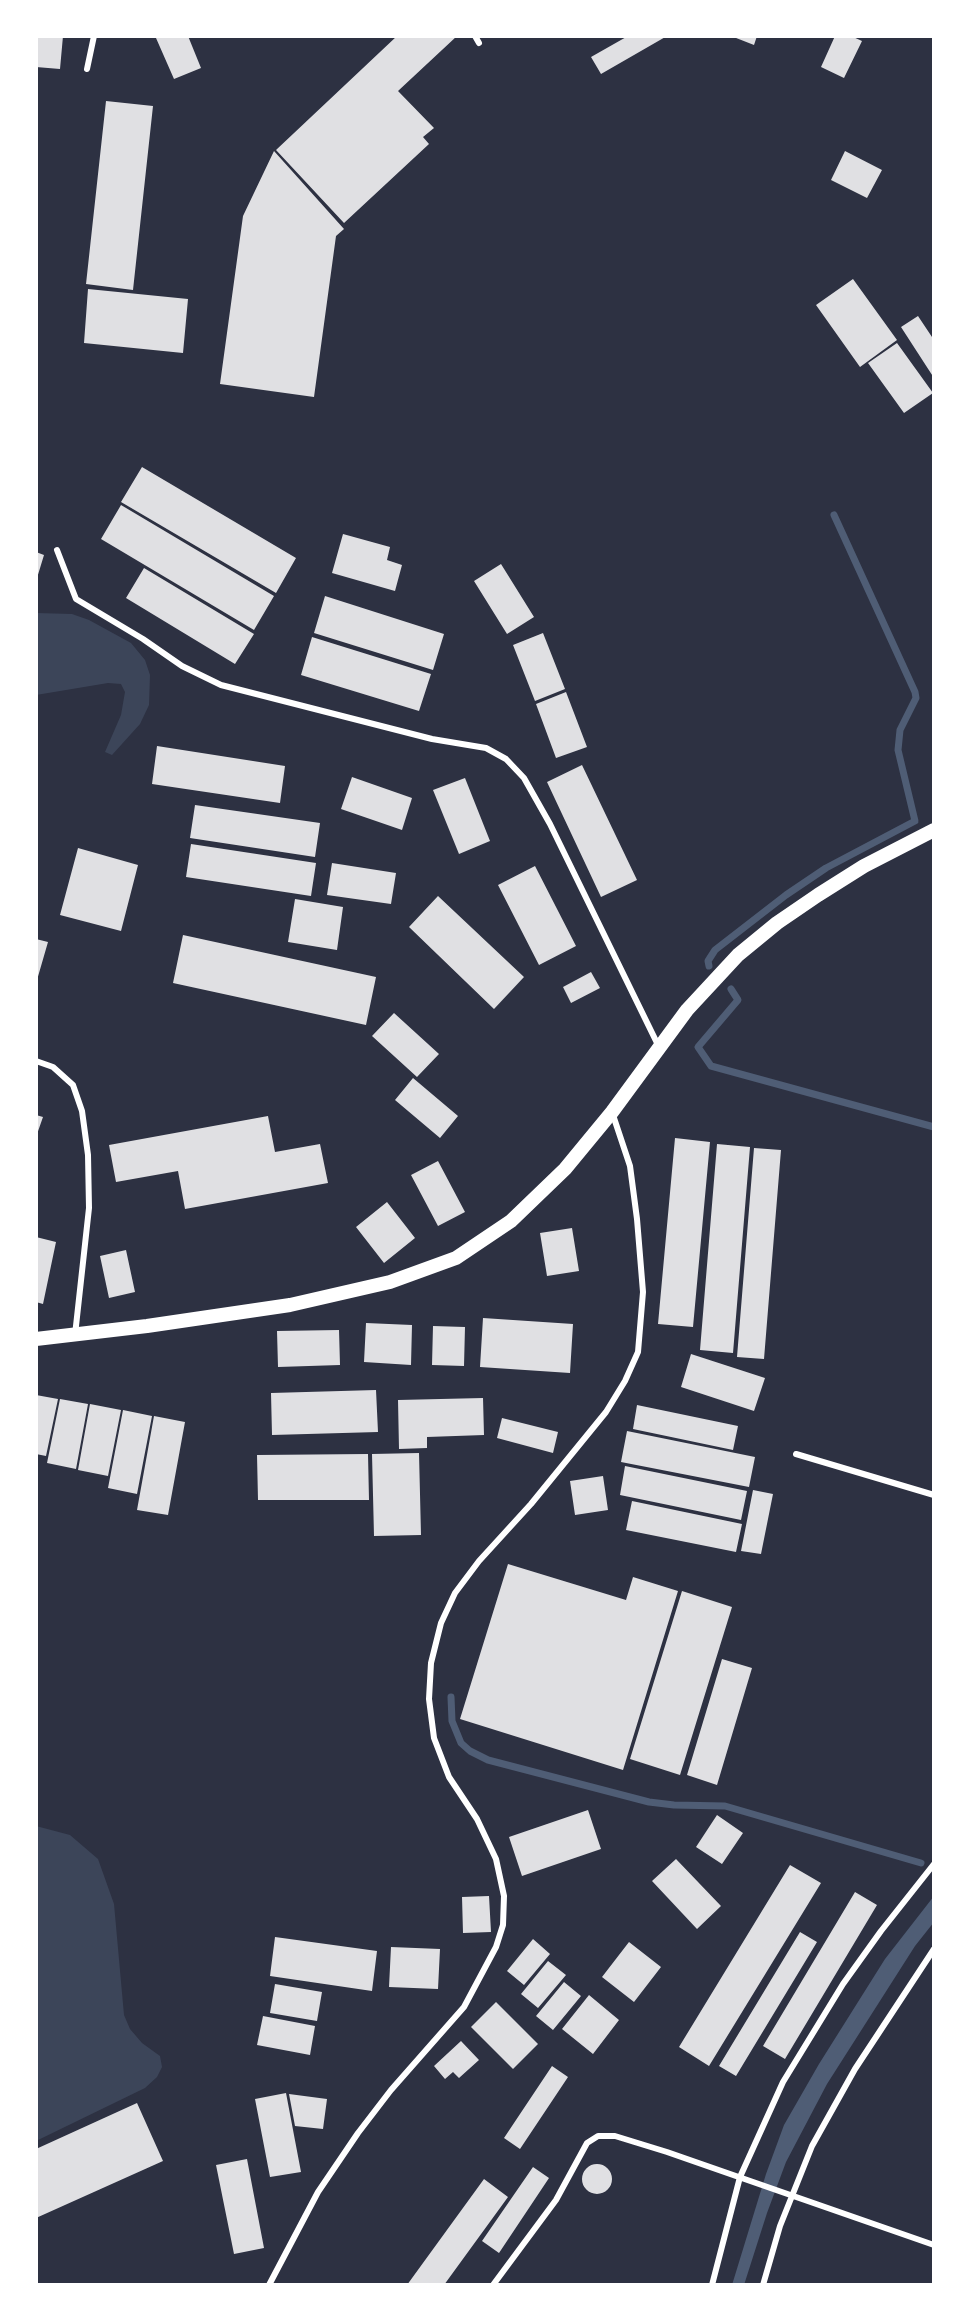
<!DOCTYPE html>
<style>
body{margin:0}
#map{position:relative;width:970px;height:2321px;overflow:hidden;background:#2d3142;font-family:Figtree,sans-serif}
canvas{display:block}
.frame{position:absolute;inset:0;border:38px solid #fff;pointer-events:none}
</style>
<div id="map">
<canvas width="970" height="2321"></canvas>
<div class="frame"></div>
</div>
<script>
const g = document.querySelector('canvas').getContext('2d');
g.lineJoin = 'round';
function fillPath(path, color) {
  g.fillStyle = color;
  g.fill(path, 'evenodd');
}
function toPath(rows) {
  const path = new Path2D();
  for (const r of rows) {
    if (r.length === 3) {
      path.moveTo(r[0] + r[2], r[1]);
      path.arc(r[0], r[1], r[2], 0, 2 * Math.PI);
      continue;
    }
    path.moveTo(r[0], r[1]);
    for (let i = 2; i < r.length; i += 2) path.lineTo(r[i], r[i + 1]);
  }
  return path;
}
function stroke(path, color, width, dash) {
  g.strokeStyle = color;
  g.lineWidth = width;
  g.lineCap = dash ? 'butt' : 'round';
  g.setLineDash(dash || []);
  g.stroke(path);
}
fillPath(toPath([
 [36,613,72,614,89,620,131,643,145,660,150,675,149,705,140,724,112,755,105,752,121,715,125,692,121,684,108,683,36,695],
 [36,1826,70,1835,98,1859,114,1904,124,2015,130,2029,142,2043,160,2056,162,2067,157,2077,145,2088,36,2141]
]), '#3c4559');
fillPath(toPath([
 [934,1896,934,1922,915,1946,827,2084,786,2162,767,2213,744,2285,732,2285,766,2174,784,2125,819,2064,885,1959]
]), '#4f5d75');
stroke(toPath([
 [709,966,708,961,715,950,786,895,826,868,915,821,898,750,900,730,916,698,915,692,834,515],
 [731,989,738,1000,698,1047,711,1066,934,1127],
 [451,1697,452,1721,461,1743,470,1751,488,1760,649,1802,674,1805,725,1806,921,1863]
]), '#4f5d75', 7);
fillPath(toPath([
 [36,36,63,36,60,69,36,67],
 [160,36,188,36,201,68,174,79,156,38],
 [397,36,457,36,398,91,434,128,423,137,429,144,344,223,276,150],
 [628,36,667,36,601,74,591,57],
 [731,36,757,36,754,45],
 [835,36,851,36,862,41,844,78,821,67],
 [106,101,153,106,133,290,86,284],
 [274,151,344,229,336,236,314,397,220,384,243,216],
 [845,151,882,170,867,198,831,180],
 [853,279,897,340,860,367,816,305],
 [88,289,188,299,183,353,84,343],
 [918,316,934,340,934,378,901,327],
 [897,343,933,393,904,413,868,363],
 [142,467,296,558,276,593,121,502],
 [121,505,274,596,254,630,101,539],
 [343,534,390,547,387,560,402,565,395,591,332,573],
 [36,552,44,555,37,578,36,578],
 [501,564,534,617,507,634,474,581],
 [144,568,254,634,235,664,126,598],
 [325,596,444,634,433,670,314,633],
 [543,633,565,689,535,701,513,645],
 [312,637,431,674,419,711,301,675],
 [566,692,587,747,556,758,536,704],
 [157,746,285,766,280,803,152,784],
 [582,765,637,880,601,897,547,782],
 [352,777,412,798,402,830,341,809],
 [465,778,490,841,459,854,433,790],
 [195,805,320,823,315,857,190,838],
 [191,844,316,863,311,896,186,877],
 [78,848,138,865,121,931,60,915],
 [332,863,396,873,391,904,327,895],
 [535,866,576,946,539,965,498,885],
 [438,896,524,977,494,1009,409,927],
 [295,899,343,907,337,950,288,942],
 [183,935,376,977,366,1025,173,983],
 [36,939,48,942,37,980,36,980],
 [591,972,600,988,571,1003,563,987],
 [394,1013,439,1054,417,1077,372,1036],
 [413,1078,458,1116,440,1138,395,1100],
 [36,1115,43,1117,36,1137],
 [268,1116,275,1152,320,1144,328,1183,185,1209,178,1171,116,1182,109,1145],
 [675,1138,710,1142,693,1327,658,1324],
 [717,1144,750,1147,733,1353,700,1350],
 [754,1148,781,1150,764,1359,737,1357],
 [438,1161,465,1212,438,1226,411,1175],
 [387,1202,415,1238,384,1263,356,1227],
 [572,1228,579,1271,547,1276,540,1233],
 [36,1237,56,1242,43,1304,36,1302],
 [126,1250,135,1292,109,1298,100,1256],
 [483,1318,573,1324,570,1373,480,1367],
 [366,1323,412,1325,411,1365,364,1362],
 [433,1326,465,1327,464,1366,432,1365],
 [339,1330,340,1365,278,1367,277,1331],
 [691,1354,765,1378,754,1411,681,1387],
 [376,1390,378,1432,272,1435,271,1393],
 [36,1395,58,1399,46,1456,36,1454],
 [483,1398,484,1435,427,1437,427,1448,399,1449,398,1400],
 [60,1399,88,1404,76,1469,47,1463],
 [90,1404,121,1410,108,1476,78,1470],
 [637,1405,738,1426,733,1450,633,1429],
 [123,1410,152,1416,137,1494,108,1488],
 [154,1416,185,1422,168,1515,137,1510],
 [502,1418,558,1432,553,1453,497,1438],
 [627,1431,755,1457,749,1487,621,1462],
 [419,1453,421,1535,374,1536,372,1454],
 [368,1454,369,1500,258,1500,257,1455],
 [625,1466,747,1491,741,1520,620,1495],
 [603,1476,608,1510,575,1515,570,1481],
 [753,1490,773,1494,761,1554,741,1551],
 [632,1501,742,1524,736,1552,626,1530],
 [508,1564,626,1600,633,1577,678,1591,623,1770,460,1719],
 [682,1591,732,1607,680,1775,630,1759],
 [722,1659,752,1668,717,1785,687,1775],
 [588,1810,601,1849,522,1876,509,1837],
 [717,1815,743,1833,722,1864,696,1847],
 [676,1859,721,1906,697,1929,652,1881],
 [790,1865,821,1883,709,2066,679,2047],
 [855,1892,877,1905,785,2059,763,2046],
 [489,1896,491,1932,463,1933,462,1897],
 [800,1932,817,1942,736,2076,719,2066],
 [275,1937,377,1951,372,1991,270,1976],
 [533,1939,550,1954,524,1985,507,1971],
 [629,1942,661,1967,634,2002,602,1977],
 [391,1947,440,1949,438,1989,389,1987],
 [548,1961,566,1975,538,2008,521,1994],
 [564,1982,581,1996,553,2030,536,2016],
 [275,1984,322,1992,317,2021,270,2013],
 [589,1995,619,2020,593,2054,562,2029],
 [496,2002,538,2044,513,2069,471,2027],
 [263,2016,315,2026,310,2055,257,2045],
 [461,2041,479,2060,459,2078,453,2072,445,2079,434,2066],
 [552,2066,568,2077,520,2149,504,2138],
 [286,2093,301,2172,270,2177,255,2099],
 [289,2094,327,2099,323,2129,295,2126],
 [137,2103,163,2161,36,2218,36,2149],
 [247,2159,264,2248,234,2254,216,2165],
 [597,2179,15],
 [533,2167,549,2178,499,2253,482,2241],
 [484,2179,508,2197,444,2285,407,2285]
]), '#e0e0e3');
stroke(toPath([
 [475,36,479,43],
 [87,69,94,36],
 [57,550,76,599,143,639,182,666,221,685,432,739,486,748,506,759,524,778,550,824,658,1045],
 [36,1061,53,1067,73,1085,82,1111,88,1155,89,1208,75,1335],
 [796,1454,934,1495],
 [269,2285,318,2192,358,2133,391,2090,464,2007,496,1947,503,1925,504,1896,496,1859,477,1819,449,1777,434,1738,429,1699,431,1663,441,1623,455,1593,479,1561,531,1504,606,1412,625,1381,638,1352,643,1292,637,1219,630,1166,613,1115],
 [493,2285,556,2200,587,2143,598,2136,615,2136,667,2152,934,2245],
 [712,2285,740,2177,783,2082,843,1984,881,1931,934,1864],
 [763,2285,780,2226,812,2146,855,2069,934,1949]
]), '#fff', 6);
stroke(toPath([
 [36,1339,147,1326,290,1305,390,1282,456,1258,511,1221,565,1169,612,1112,687,1010,738,955,777,923,818,895,864,866,934,830]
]), '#fff', 14);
</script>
